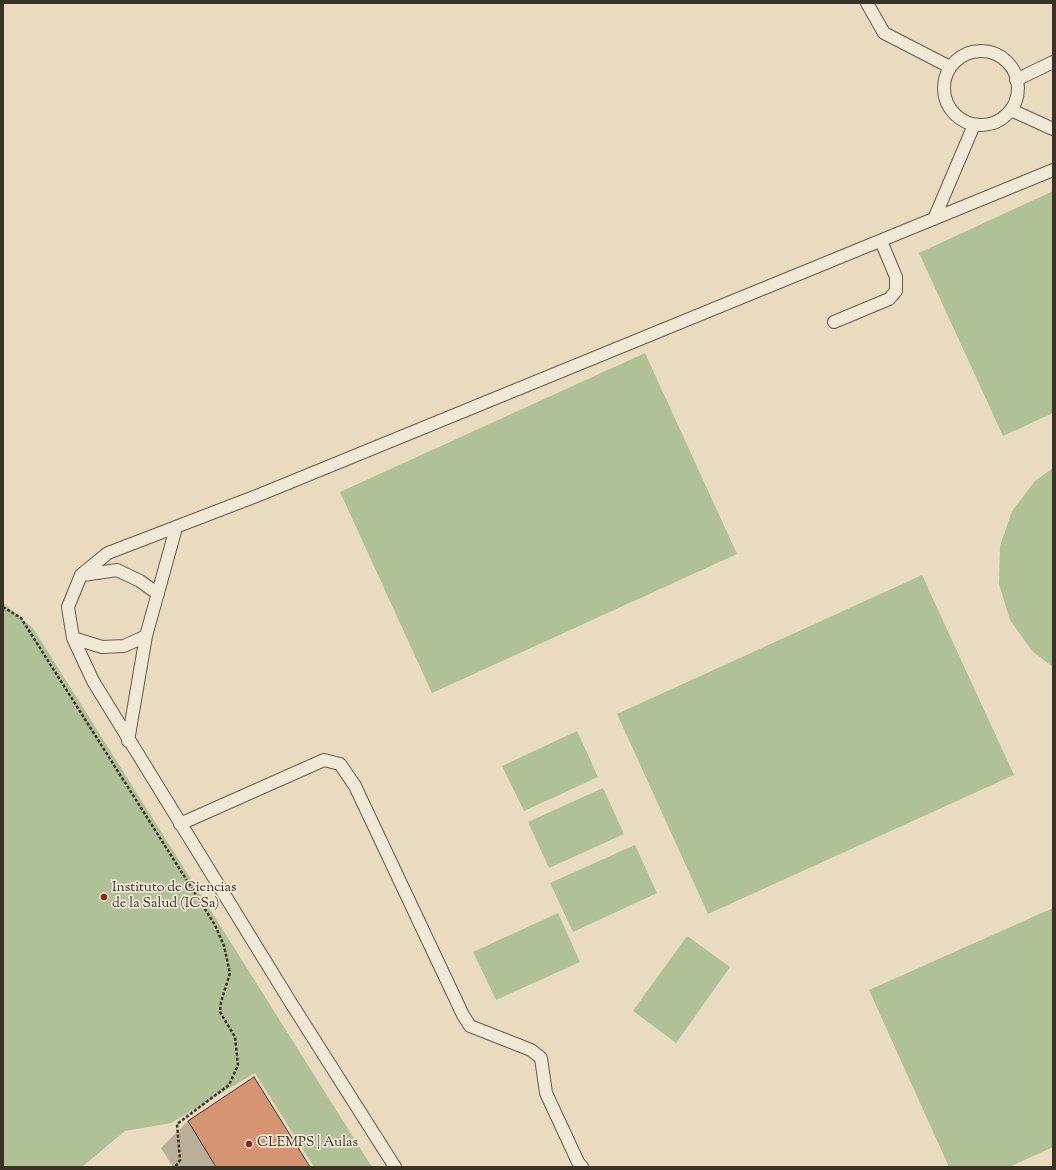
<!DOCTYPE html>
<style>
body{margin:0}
#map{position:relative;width:1056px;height:1170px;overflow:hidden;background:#e9dbc0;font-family:"Sorts Mill Goudy",serif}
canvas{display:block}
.frame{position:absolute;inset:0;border:4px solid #3a3127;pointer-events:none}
</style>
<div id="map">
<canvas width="1056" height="1170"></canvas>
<div class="frame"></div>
</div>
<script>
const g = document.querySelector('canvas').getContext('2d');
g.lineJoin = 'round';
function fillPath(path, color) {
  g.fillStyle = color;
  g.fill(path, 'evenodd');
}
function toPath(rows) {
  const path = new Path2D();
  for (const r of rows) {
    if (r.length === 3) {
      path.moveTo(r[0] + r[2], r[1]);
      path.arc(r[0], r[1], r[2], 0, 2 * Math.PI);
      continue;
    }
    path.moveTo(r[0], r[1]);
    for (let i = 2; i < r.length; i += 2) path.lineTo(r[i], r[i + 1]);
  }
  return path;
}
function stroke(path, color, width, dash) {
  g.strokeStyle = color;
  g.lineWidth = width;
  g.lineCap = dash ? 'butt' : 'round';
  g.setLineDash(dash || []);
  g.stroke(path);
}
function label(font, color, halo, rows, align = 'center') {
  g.font = font + ' "Sorts Mill Goudy",serif';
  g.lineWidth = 3.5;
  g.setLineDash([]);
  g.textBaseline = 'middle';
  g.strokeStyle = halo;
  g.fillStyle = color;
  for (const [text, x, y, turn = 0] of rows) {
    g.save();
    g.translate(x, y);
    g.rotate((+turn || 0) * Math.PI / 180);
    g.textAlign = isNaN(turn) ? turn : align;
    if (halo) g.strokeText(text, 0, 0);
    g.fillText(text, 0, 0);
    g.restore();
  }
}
fillPath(toPath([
 [1053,191,1053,413,1003,436,919,253],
 [645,353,737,554,432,693,340,492],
 [1053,468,1053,667,1032,651,1010,620,999,584,1000,546,1012,511,1035,481],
 [922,575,1014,775,708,914,617,714],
 [3,603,33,628,372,1167,314,1167,255,1073,171,1123,125,1131,82,1167,3,1167],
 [577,731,598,777,524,811,502,766],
 [603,788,624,834,549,868,528,822],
 [635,845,657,893,573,932,550,883],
 [1053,908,1053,1147,1009,1167,949,1167,869,990],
 [558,913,580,962,496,1000,473,952],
 [687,936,730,967,676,1043,633,1011]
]), '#b0c197');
fillPath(toPath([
 [188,1121,309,1167,173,1167,161,1148]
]), '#0003');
const building = toPath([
 [254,1077,310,1167,216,1167,188,1121,254,1077]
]);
fillPath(building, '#d79472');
stroke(building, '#3a3127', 1);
const lane = toPath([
 [867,3,884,33,950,67],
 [981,88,37],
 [1016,80,1053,62],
 [1011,110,1053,129],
 [934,219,974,125],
 [834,322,889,299,896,291,896,277,881,241],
 [83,575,117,570,140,581,158,594],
 [73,638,102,647,124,646,146,636],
 [128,741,146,636,176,528],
 [180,824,324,760,340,764,355,786,463,1015,470,1026,531,1050,541,1058,546,1093,578,1162,582,1167],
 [395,1167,291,1003,93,681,73,638,68,607,81,575,108,553,259,495,1053,170]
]);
stroke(lane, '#665c4d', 14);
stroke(toPath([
 [3,607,21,618,215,925,224,946,230,973,221,1002,220,1012,235,1037,238,1065,229,1085,177,1124,180,1160,175,1167]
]), '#3a3127', 2.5, [3, 2]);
stroke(lane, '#f1e8d6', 12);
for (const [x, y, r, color] of [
 [104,897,4,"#8f2418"],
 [249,1144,4,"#8f2418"]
]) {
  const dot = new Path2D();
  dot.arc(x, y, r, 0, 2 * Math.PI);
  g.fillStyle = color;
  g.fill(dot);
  stroke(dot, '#f1e8d6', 1.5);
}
label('14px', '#3a3127', '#f1e8d6', [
 ["Instituto de Ciencias",112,889],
 ["de la Salud (ICSa)",112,905],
 ["CLEMPS | Aulas",257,1144]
], 'left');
</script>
